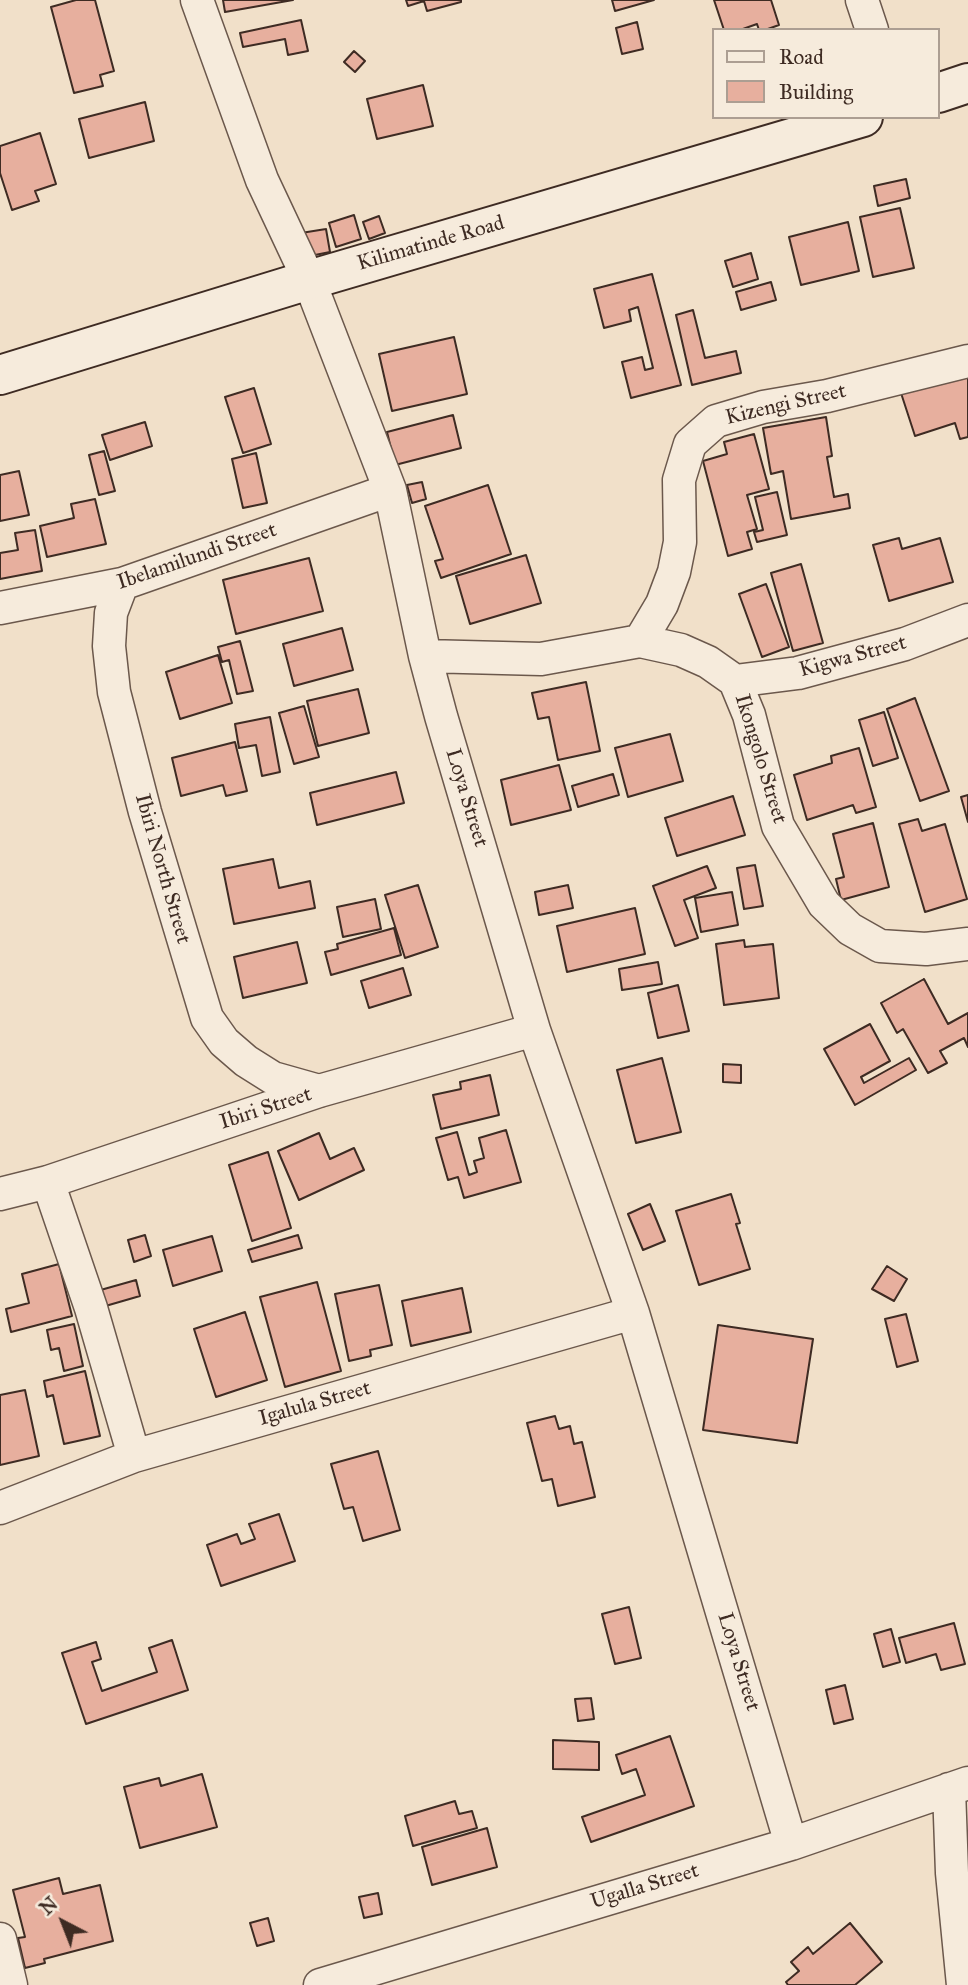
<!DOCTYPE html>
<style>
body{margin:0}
#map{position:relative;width:968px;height:1985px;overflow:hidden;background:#f1e0c9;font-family:"IM FELL Great Primer",serif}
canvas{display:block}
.legend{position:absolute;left:712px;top:28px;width:228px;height:91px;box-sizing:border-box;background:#f6ebdc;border:2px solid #ac9e92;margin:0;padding:9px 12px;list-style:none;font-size:21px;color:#3e2b23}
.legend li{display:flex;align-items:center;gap:14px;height:35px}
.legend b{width:35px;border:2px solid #ac9e92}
.north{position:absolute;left:28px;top:1887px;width:70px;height:70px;-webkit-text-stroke:5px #f6ebdc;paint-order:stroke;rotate:318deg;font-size:19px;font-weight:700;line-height:28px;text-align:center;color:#3e2b23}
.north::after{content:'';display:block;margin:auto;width:24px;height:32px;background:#3e2b23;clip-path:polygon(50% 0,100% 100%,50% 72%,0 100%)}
</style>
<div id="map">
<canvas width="968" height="1985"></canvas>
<ul class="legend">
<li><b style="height:9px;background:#f6ebdc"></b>Road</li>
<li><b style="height:19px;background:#e7af9e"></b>Building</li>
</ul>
<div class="north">N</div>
</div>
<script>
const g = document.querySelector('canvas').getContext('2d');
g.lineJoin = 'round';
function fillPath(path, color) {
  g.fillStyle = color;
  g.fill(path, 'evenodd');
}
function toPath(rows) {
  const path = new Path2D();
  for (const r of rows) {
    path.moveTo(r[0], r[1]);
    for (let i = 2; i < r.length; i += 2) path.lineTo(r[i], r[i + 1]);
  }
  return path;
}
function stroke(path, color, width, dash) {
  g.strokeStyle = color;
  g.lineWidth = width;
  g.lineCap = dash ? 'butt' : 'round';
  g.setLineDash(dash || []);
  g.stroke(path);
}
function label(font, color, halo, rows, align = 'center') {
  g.font = font + ' "IM FELL Great Primer",serif';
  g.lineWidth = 5;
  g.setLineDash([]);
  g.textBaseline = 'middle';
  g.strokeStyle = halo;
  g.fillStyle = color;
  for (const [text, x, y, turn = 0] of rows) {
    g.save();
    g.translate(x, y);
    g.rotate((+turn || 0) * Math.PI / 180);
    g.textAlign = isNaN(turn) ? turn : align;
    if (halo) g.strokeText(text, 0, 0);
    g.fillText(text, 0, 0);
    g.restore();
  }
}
const building = toPath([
 [76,0,95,0,114,71,100,75,103,86,74,93,51,7,76,0],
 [223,0,293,0,225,12,223,0],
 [406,0,461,0,461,2,427,11,424,1,408,6,406,0],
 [612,0,654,0,615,11,612,0],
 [714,0,771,0,779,25,765,30,759,30,757,24,740,30,724,30,714,0],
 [301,20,308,51,288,55,285,39,243,47,240,33,301,20],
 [637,22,643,49,622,54,616,28,637,22],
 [354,51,365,61,355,72,344,62,354,51],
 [423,85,433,126,377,139,367,99,423,85],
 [145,102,154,141,89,158,79,119,145,102],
 [40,133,56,184,35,191,39,201,12,210,0,173,0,146,40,133],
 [906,179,910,198,878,206,874,186,906,179],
 [900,208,914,268,873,277,860,217,900,208],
 [354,215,361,239,336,247,329,223,354,215],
 [379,216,385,233,369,239,363,222,379,216],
 [848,222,859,271,801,285,789,237,848,222],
 [326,229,330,252,305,257,301,233,326,229],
 [751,253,758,279,733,287,725,261,751,253],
 [652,274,681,385,631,398,622,362,642,357,645,370,653,368,638,307,629,310,631,321,604,328,594,289,652,274],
 [771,282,776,300,741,310,736,292,771,282],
 [693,310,705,358,736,351,741,373,692,385,676,315,693,310],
 [454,337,467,394,392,411,379,354,454,337],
 [968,372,968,437,960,439,955,423,915,436,901,393,968,372],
 [254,388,271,444,243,453,225,397,254,388],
 [453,415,461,448,395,465,387,432,453,415],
 [826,417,832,456,827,457,834,497,848,494,850,508,791,519,783,471,771,474,763,428,826,417],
 [145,422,152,446,110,460,102,435,145,422],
 [754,434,769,489,747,495,757,529,747,532,752,549,728,556,703,461,727,454,724,442,754,434],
 [104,451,115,491,99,495,89,455,104,451],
 [256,453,267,503,243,508,232,459,256,453],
 [19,471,29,515,0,521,0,475,19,471],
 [422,482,426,499,412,503,407,485,422,482],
 [488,485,511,554,441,578,435,561,443,559,425,506,488,485],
 [777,492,787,535,757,542,754,532,763,530,755,497,777,492],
 [95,499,106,544,47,557,40,526,74,518,71,504,95,499],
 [35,530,42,571,0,579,0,553,18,550,15,533,35,530],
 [899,538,902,549,940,538,953,582,889,601,873,545,899,538],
 [526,555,541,603,470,624,456,576,526,555],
 [309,558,323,611,236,634,223,580,309,558],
 [801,564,823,643,793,651,771,573,801,564],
 [766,584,789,647,762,657,739,594,766,584],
 [342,628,353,670,294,686,283,644,342,628],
 [240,641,253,691,237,694,229,660,222,662,218,647,240,641],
 [218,655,232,703,180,719,166,672,218,655],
 [586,682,600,751,558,760,549,717,538,719,532,693,586,682],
 [358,689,369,733,318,746,307,701,358,689],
 [915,698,949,791,920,801,887,709,915,698],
 [304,706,319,757,294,764,279,713,304,706],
 [884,712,898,758,873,766,859,720,884,712],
 [270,717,280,772,262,776,256,745,239,748,235,724,270,717],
 [670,734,683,781,628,797,615,748,670,734],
 [235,742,247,791,226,796,223,785,181,796,172,758,235,742],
 [859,748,876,807,856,813,853,805,807,820,794,775,832,763,831,756,859,748],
 [559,765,571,810,511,825,501,780,559,765],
 [396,772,404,803,317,825,310,793,396,772],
 [613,774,619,795,578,807,572,786,613,774],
 [968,795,968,822,961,797,968,795],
 [733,796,745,835,677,856,665,818,733,796],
 [918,819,922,831,945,824,967,899,925,912,899,824,918,819],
 [873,823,889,887,841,900,836,879,844,877,833,834,873,823],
 [273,859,279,888,310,881,315,908,234,924,223,869,273,859],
 [755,865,763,906,744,909,737,868,755,865],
 [707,866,716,888,684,900,698,938,675,946,653,886,707,866],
 [418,885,438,947,405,958,385,895,418,885],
 [568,885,573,908,539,915,535,892,568,885],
 [732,892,738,925,701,932,695,898,732,892],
 [375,899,381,929,343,937,337,907,375,899],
 [635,908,645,954,567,972,557,926,635,908],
 [394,928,401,955,331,975,325,952,338,949,337,944,394,928],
 [744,940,745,947,773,944,779,998,724,1005,716,944,744,940],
 [297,942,307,983,243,998,234,957,297,942],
 [658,962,662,984,622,990,619,969,658,962],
 [403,968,411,995,369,1008,361,981,403,968],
 [924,979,948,1024,968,1013,968,1047,964,1038,940,1051,947,1063,928,1073,903,1029,897,1033,881,1003,924,979],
 [678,985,689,1031,658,1038,648,993,678,985],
 [870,1024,890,1061,861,1077,864,1083,909,1058,916,1070,855,1105,824,1049,870,1024],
 [662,1058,681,1132,636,1143,617,1070,662,1058],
 [723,1064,741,1065,741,1083,723,1082,723,1064],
 [490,1075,499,1115,441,1129,433,1095,461,1089,460,1082,490,1075],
 [506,1130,521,1182,464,1198,458,1177,448,1180,436,1138,457,1132,469,1175,477,1172,474,1161,484,1158,479,1138,506,1130],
 [319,1133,330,1159,354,1148,364,1170,299,1200,278,1151,319,1133],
 [268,1152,291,1228,252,1241,229,1165,268,1152],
 [731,1194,740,1223,736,1224,750,1269,699,1285,676,1211,731,1194],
 [650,1204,665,1241,643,1250,628,1214,650,1204],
 [145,1235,151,1256,134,1262,128,1240,145,1235],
 [298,1235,302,1248,252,1262,248,1250,298,1235],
 [212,1236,222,1271,173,1286,163,1250,212,1236],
 [59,1264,72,1316,11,1332,6,1309,29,1303,22,1274,59,1264],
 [887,1266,907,1279,894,1301,872,1289,887,1266],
 [136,1280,140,1296,102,1307,97,1291,136,1280],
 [317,1282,341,1371,285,1387,260,1297,317,1282],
 [379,1285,392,1345,370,1350,371,1356,349,1361,335,1294,379,1285],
 [462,1288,471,1332,411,1346,402,1301,462,1288],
 [245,1312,267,1380,216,1397,194,1329,245,1312],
 [906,1314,918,1361,897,1367,885,1319,906,1314],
 [74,1324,83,1366,64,1371,59,1348,51,1350,47,1330,74,1324],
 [718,1325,813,1339,797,1443,703,1430,718,1325],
 [85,1371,100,1436,64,1444,53,1395,47,1397,44,1381,85,1371],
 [25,1390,39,1456,0,1465,0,1395,25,1390],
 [555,1416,559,1429,570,1426,574,1444,582,1442,595,1497,558,1506,552,1479,542,1481,527,1423,555,1416],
 [378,1451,400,1530,363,1541,353,1507,344,1509,331,1464,378,1451],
 [279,1514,295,1561,221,1586,207,1545,237,1534,241,1544,255,1539,249,1524,279,1514],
 [629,1607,641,1658,615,1664,602,1614,629,1607],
 [954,1623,965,1664,941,1670,936,1654,906,1663,899,1638,954,1623],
 [891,1629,900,1662,883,1667,874,1634,891,1629],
 [172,1640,188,1690,86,1724,62,1653,96,1642,101,1659,92,1662,102,1691,157,1672,149,1648,172,1640],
 [845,1685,853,1719,834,1724,826,1690,845,1685],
 [591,1698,594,1719,578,1721,575,1699,591,1698],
 [670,1736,694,1806,591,1842,582,1817,645,1795,636,1769,622,1774,616,1755,670,1736],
 [553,1740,599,1742,599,1770,553,1769,553,1740],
 [202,1774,217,1827,140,1848,124,1787,159,1778,161,1786,202,1774],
 [455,1801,459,1814,472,1811,477,1828,413,1846,405,1816,455,1801],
 [487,1828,497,1867,432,1885,422,1847,487,1828],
 [59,1878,63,1894,100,1885,113,1941,44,1959,45,1963,25,1968,18,1938,25,1937,13,1890,59,1878],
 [378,1893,382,1914,364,1918,359,1897,378,1893],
 [268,1918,274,1941,257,1946,250,1923,268,1918],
 [850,1923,882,1962,855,1985,788,1985,786,1982,799,1971,791,1962,808,1947,813,1954,850,1923]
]);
fillPath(building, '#e7af9e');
stroke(building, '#3e2b23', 2);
const street = toPath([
 [197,0,262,180,309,280,390,490,425,656,441,716,534,1030,633,1313,791,1844],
 [862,0,872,30],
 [122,584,111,613,109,646,114,692,145,812,207,1018,224,1042,246,1061,273,1078,319,1091],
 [0,608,122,584,390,490],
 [640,641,662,604,674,572,680,542,679,480,690,444,716,421,763,407,827,396,968,361],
 [425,656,541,659,640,641,681,650,708,662,735,681,749,715,778,826,824,904,850,929,880,946,926,949,968,944],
 [735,681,798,673,905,644,968,620],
 [48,1182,91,1308,134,1456],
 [0,1194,48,1182,319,1091,534,1030],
 [0,1508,134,1456,633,1313],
 [949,1789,952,1873,963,1985],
 [0,1939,11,1985],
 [320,1985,791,1844,968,1783]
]);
const secondary = toPath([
 [938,93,968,83],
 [0,375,309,280,863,117]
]);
stroke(street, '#6b584c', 35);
stroke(secondary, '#3e2b23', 42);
stroke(street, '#f6ebdc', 32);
stroke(secondary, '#f6ebdc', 38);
label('21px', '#3e2b23', '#f6ebdc', [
 ["Kilimatinde Road",431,244,-16],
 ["Kizengi Street",786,405,-13],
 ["Ibelamilundi Street",197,557,-19],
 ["Kigwa Street",853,657,-15],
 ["Ikongolo Street",760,759,73],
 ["Loya Street",466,798,73],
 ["Ibiri North Street",162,869,74],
 ["Ibiri Street",266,1109,-18],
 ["Igalula Street",315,1404,-16],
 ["Loya Street",738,1662,73],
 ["Ugalla Street",645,1887,-17]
]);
</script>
